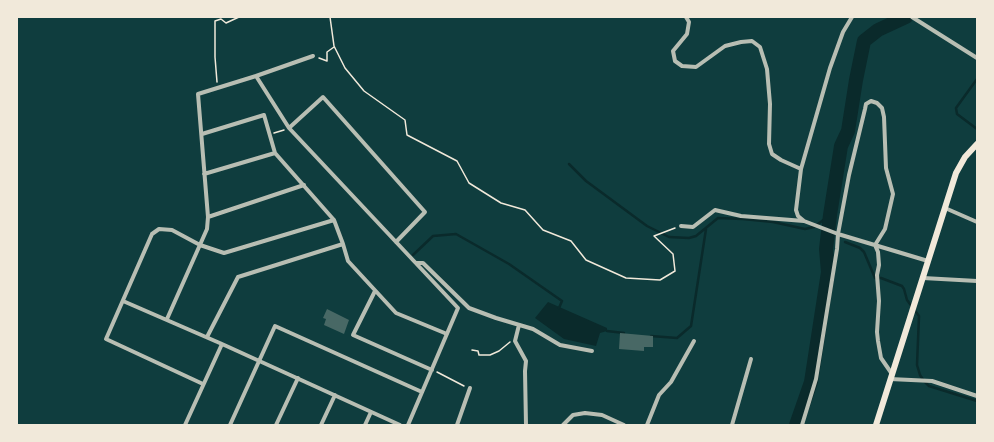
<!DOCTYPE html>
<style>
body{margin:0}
#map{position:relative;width:994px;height:442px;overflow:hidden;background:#0f3d3e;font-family:"PT Sans",sans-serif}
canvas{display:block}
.frame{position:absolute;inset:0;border:18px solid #f1e9da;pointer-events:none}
</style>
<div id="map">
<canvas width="994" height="442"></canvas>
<div class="frame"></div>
</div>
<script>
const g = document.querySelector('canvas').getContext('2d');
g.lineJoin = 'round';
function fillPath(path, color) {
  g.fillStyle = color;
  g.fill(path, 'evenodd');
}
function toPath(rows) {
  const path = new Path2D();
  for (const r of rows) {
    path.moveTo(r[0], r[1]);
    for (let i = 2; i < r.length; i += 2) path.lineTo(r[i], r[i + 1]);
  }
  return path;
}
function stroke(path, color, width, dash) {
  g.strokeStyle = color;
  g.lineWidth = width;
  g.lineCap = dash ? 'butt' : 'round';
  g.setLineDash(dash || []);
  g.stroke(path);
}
fillPath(toPath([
 [548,302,607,328,607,331,600,333,596,346,564,339,535,318]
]), '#0a2a2b');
stroke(toPath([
 [977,79,956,108,957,114,977,129],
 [569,164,586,181,647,226,669,237,689,238,696,236,718,218,743,219,773,222,805,229,814,227,830,215],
 [828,239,831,239],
 [845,242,860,248,864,252,875,278,881,278,902,286,904,289,907,300,919,316,917,365,920,375,924,381,929,386,977,401],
 [413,255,433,236,456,234,509,264,562,301,559,308],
 [607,331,624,333],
 [651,336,677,338,691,326,706,229]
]), '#0a2a2b', 2.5);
stroke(toPath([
 [796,425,811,382,828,272,826,249,830,215,841,146,848,131,856,80,864,41,878,30,906,17]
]), '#0a2a2b', 14);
fillPath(toPath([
 [327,309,349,320,344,334,324,325,326,319,323,318],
 [620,333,653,336,653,347,644,347,644,351,619,349]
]), '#486865');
stroke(toPath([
 [262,17,263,17],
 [330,17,334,46,345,68,364,91,405,120,407,135,457,161,469,183,501,203,525,210,543,230,571,241,586,260,626,278,660,280,675,271,673,254,654,236,675,228],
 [319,58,327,61,327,52,334,47],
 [217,82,215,57,215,21,221,19,226,23,239,17],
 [274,133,284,130],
 [472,350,478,351,479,355,490,355,499,351,510,342],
 [437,372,464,386]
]), '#f1e9da', 1.5);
stroke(toPath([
 [686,17,689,22,687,34,673,51,675,61,682,66,696,67,725,46,741,42,752,41,760,47,767,69,770,104,769,144,772,154,781,160,801,169],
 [852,17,843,32,830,68,801,169,796,210,798,216,804,221,838,234,928,261],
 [912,17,977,58],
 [256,76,313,56],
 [289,128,323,97,425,212,396,242],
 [202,134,264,115,275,153,334,220,343,244,348,261,396,313,447,334],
 [204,174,275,153],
 [945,208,977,222],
 [208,217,304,185],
 [681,226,693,227,715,210,741,216,804,221],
 [416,263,423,263,469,308,496,318,533,329,560,345,592,351],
 [923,278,977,281],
 [375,291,353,335,432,370],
 [123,301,222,344,400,425],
 [167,319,207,229,208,217,198,94,256,76,289,128,458,308,408,425],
 [519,325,515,341,526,361,525,371,526,425],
 [207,337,238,277,343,244],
 [890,379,932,381,977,396],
 [203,384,106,339,152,234,159,229,172,230,200,245,224,253,334,220],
 [185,425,222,344],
 [230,425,275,326,422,392],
 [276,425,298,378],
 [321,425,335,395],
 [365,425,371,412],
 [457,425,470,388],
 [563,425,573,415,585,413,602,415,624,425],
 [647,425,659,395,671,382,694,341],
 [732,425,751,359],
 [802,425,816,379,837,249,838,234,849,175,865,109,866,104,871,101,877,103,882,108,884,117,886,168,893,194,885,229,875,245,878,252,879,265,877,275,879,301,877,332,878,341,881,358,892,374]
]), '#b8beb3', 4);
stroke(toPath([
 [876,425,956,173,965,157,977,144]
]), '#f1e9da', 6);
</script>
